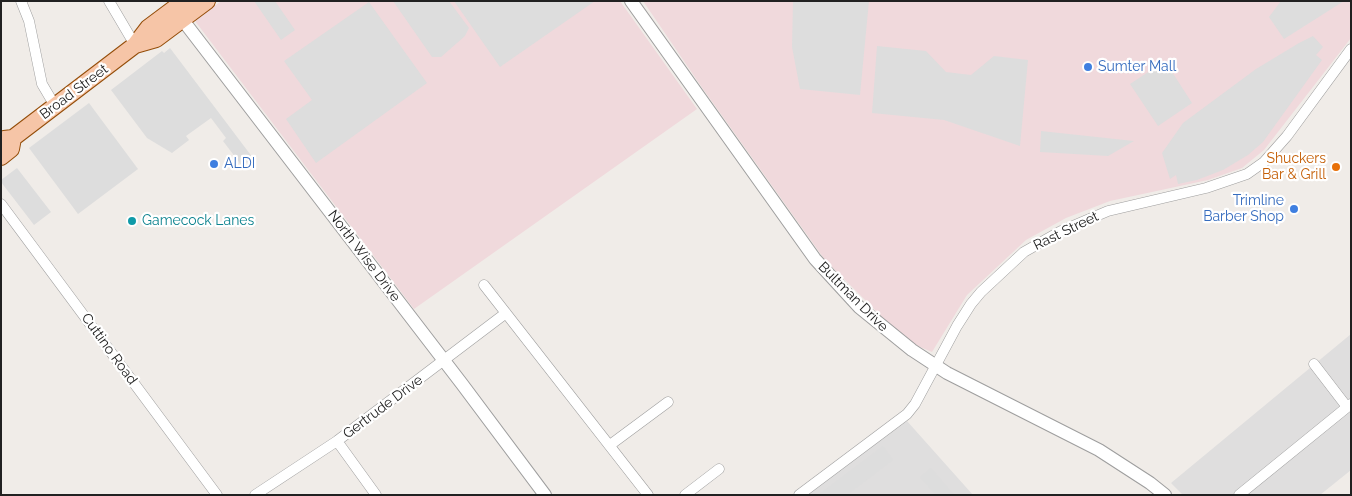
<!DOCTYPE html>
<style>
body{margin:0}
#map{position:relative;width:1352px;height:496px;overflow:hidden;background:#f0ece8;font-family:Raleway,sans-serif}
canvas{display:block}
.frame{position:absolute;inset:0;border:2px solid #212121;pointer-events:none}
</style>
<div id="map">
<canvas width="1352" height="496"></canvas>
<div class="frame"></div>
</div>
<script>
const g = document.querySelector('canvas').getContext('2d');
g.lineJoin = 'round';
function fillPath(path, color) {
  g.fillStyle = color;
  g.fill(path, 'evenodd');
}
function toPath(rows) {
  const path = new Path2D();
  for (const r of rows) {
    path.moveTo(r[0], r[1]);
    for (let i = 2; i < r.length; i += 2) path.lineTo(r[i], r[i + 1]);
  }
  return path;
}
function stroke(path, color, width, dash) {
  g.strokeStyle = color;
  g.lineWidth = width;
  g.lineCap = dash ? 'butt' : 'round';
  g.setLineDash(dash || []);
  g.stroke(path);
}
function label(font, color, halo, rows, align = 'center') {
  g.font = font + ' Raleway,sans-serif';
  g.lineWidth = 4.5;
  g.setLineDash([]);
  g.textBaseline = 'middle';
  g.strokeStyle = halo;
  g.fillStyle = color;
  for (const [text, x, y, turn = 0] of rows) {
    g.save();
    g.translate(x, y);
    g.rotate((+turn || 0) * Math.PI / 180);
    g.textAlign = isNaN(turn) ? turn : align;
    if (halo) g.strokeText(text, 0, 0);
    g.fillText(text, 0, 0);
    g.restore();
  }
}
fillPath(toPath([
 [1351,334,1351,470,1320,495,1183,495,1171,483],
 [907,421,973,495,806,495]
]), '#dfdede');
fillPath(toPath([
 [221,1,620,1,697,109,414,309,195,21],
 [643,1,1351,1,1351,38,1264,150,1242,168,1208,180,1110,201,1066,218,1026,240,967,295,932,352,906,341,825,260,703,89]
]), '#f0d9dc');
fillPath(toPath([
 [254,1,275,1,295,30,281,40],
 [393,1,449,1,469,28,465,36,441,57,432,57],
 [454,1,595,1,500,67],
 [793,1,869,1,860,95,800,89,792,47],
 [1281,1,1344,1,1284,39,1269,17],
 [369,2,427,83,316,163,286,119,312,100,284,61],
 [1313,36,1323,47,1316,55,1322,60,1263,142,1248,155,1223,170,1197,180,1178,184,1176,175,1170,179,1162,153,1183,123,1256,69,1299,43],
 [877,46,926,51,946,72,971,75,994,56,1028,60,1020,146,944,120,872,113],
 [170,48,253,158,242,166,223,141,226,138,211,118,186,136,189,140,172,153,147,138,111,90,162,51,164,53],
 [1165,61,1192,103,1158,126,1130,84],
 [89,103,138,169,78,214,29,148],
 [1041,131,1134,141,1108,156,1040,152],
 [17,168,51,212,34,225,1,182,1,180],
 [883,446,893,460,847,495,818,495],
 [931,468,954,495,936,495,920,477]
]), '#ddd');
const minor = toPath([
 [21,1,29,21,42,84,55,106],
 [109,1,135,45],
 [1,204,217,495],
 [484,285,648,495],
 [1314,364,1347,407],
 [337,441,376,495],
 [610,445,668,402],
 [255,495,337,441,506,313],
 [685,495,719,469],
 [799,495,907,414,915,404,957,326,971,304,981,292,1024,252,1061,231,1108,211,1206,188,1247,174,1264,162,1287,136,1351,49],
 [1239,495,1351,404]
]);
const tertiary = toPath([
 [631,1,815,259,859,307,912,350,947,373,1099,450,1150,483,1165,495],
 [182,19,462,384,545,495]
]);
const primary = toPath([
 [135,45,156,39,207,1],
 [1,140,4,139,13,138,135,45,148,28,184,1],
 [1,157,11,149,13,138]
]);
stroke(minor, '#9e9e9e', 11);
stroke(tertiary, '#9e9e9e', 14);
stroke(primary, '#944d09', 18);
stroke(minor, '#fff', 10);
stroke(tertiary, '#fff', 12);
stroke(primary, '#f6c5a7', 16);
for (const [x, y, r, color] of [
 [1088,67,5,"#3f7fe0"],
 [214,164,5,"#3f7fe0"],
 [1336,167,5,"#e8710a"],
 [1294,209,5,"#3f7fe0"],
 [132,221,5,"#0f9aa8"]
]) {
  const dot = new Path2D();
  dot.arc(x, y, r, 0, 2 * Math.PI);
  g.fillStyle = color;
  g.fill(dot);
  stroke(dot, '#fff', 2);
}
label('14px', '#366cbe', '#fff', [
 ["Sumter Mall",1098,67],
 ["ALDI",224,164],
 ["Trimline",1284,201,"right"],
 ["Barber Shop",1284,217,"right"]
], 'left');
label('14px', '#212121', '#fff', [
 ["Broad Street",74,92,-37],
 ["Rast Street",1066,231,-26],
 ["North Wise Drive",364,256,53],
 ["Bultman Drive",853,297,45],
 ["Cuttino Road",109,349,54],
 ["Gertrude Drive",383,407,-37]
]);
label('14px', '#c56008', '#fff', [
 ["Shuckers",1326,159],
 ["Bar & Grill",1326,175]
], 'right');
label('14px', '#0d838f', '#fff', [
 ["Gamecock Lanes",142,221]
], 'left');
</script>
